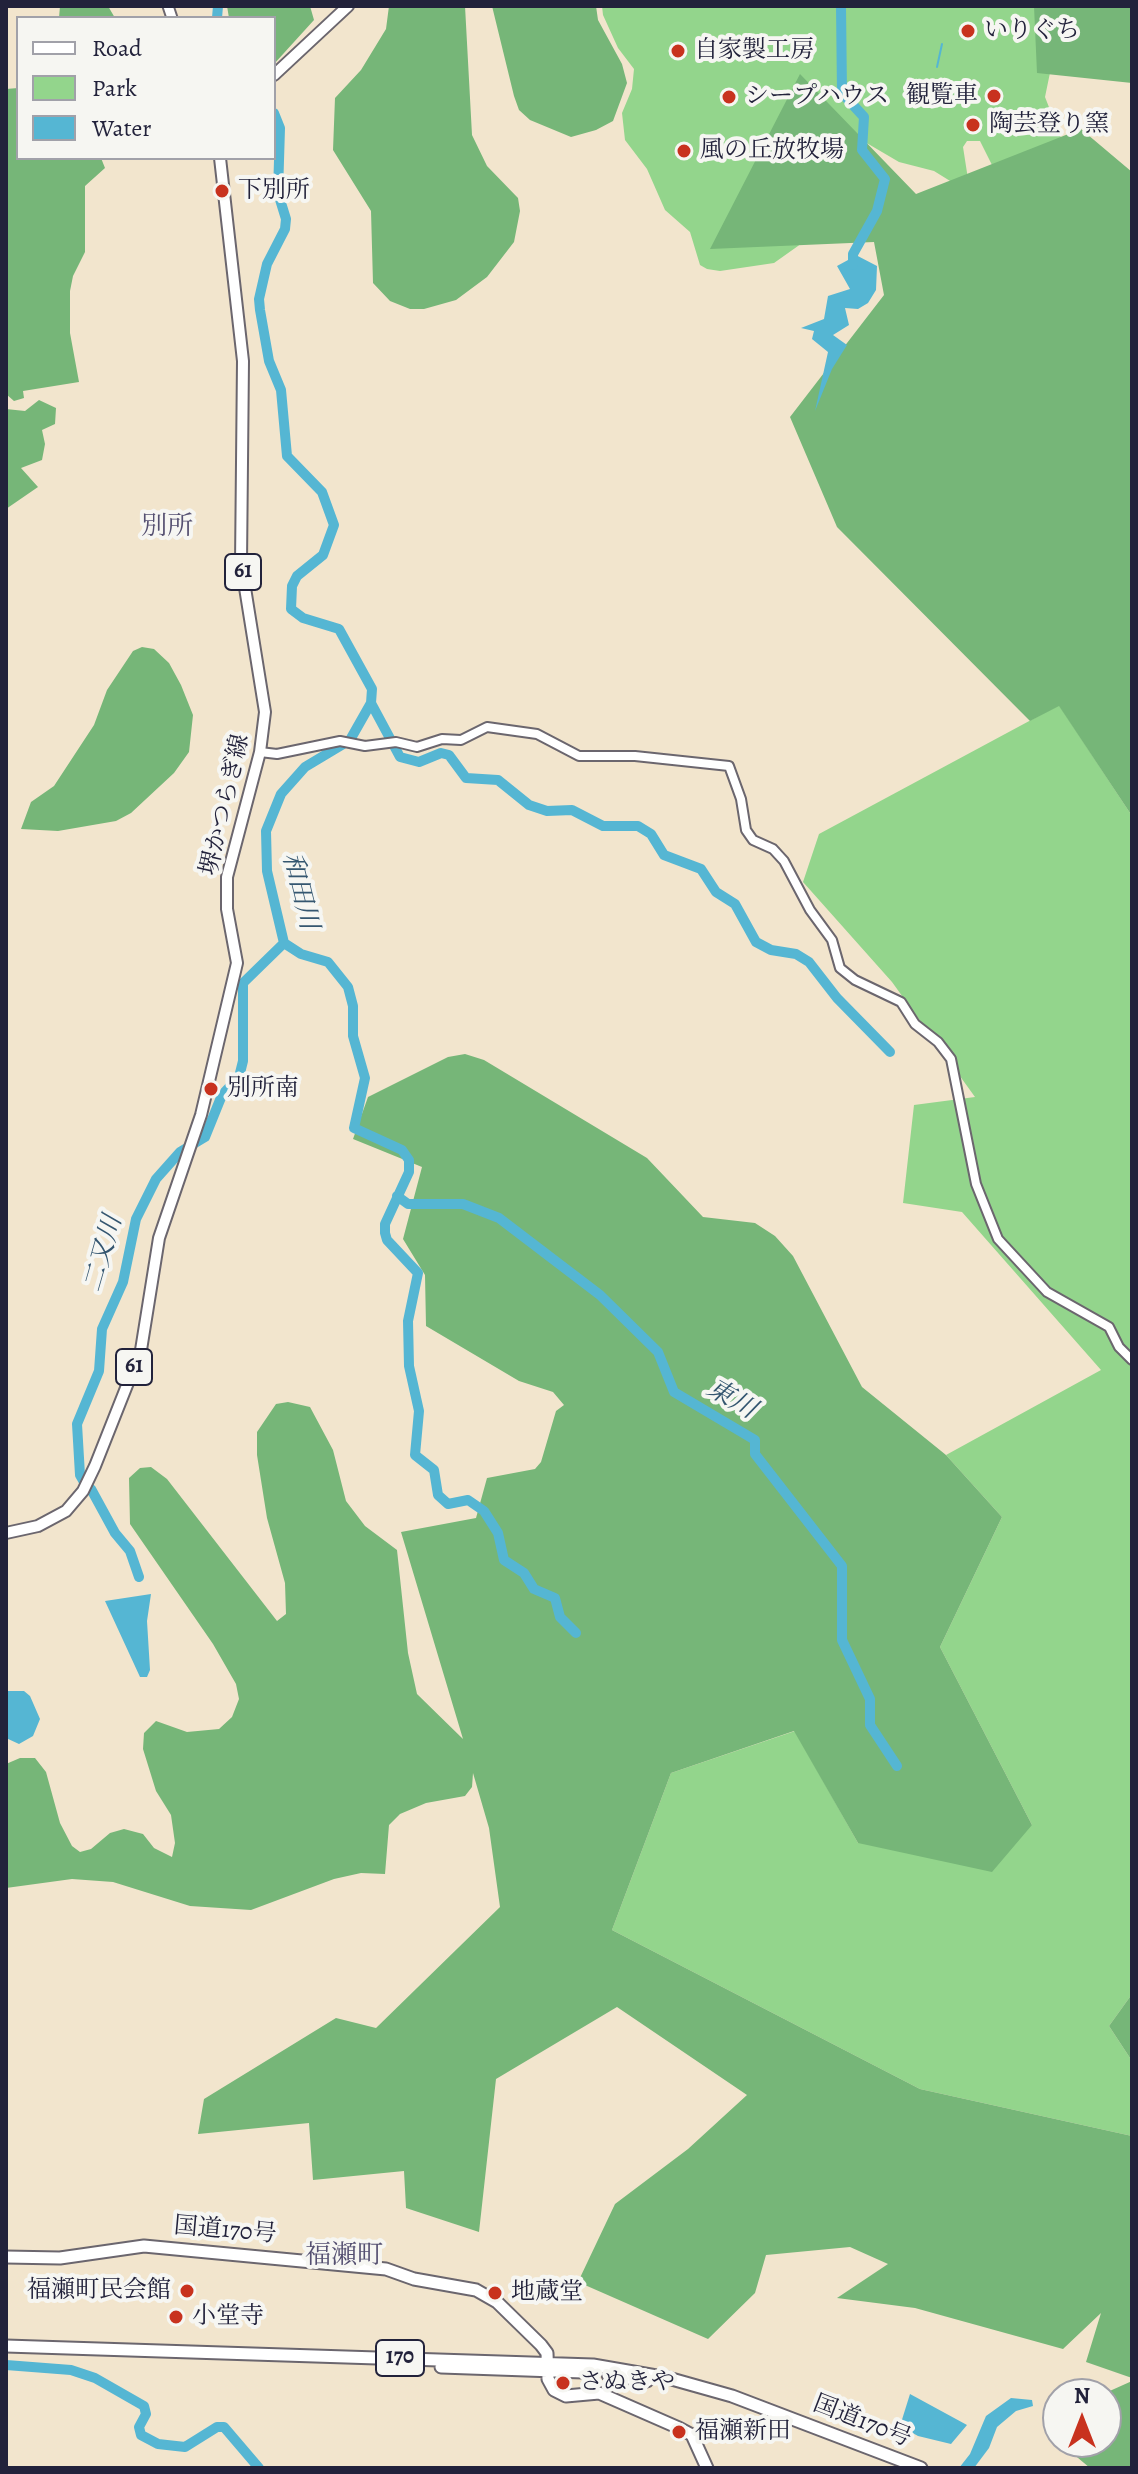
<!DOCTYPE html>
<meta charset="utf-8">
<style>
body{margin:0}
#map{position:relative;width:1138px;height:2474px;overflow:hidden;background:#f2e5cd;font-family:Alegreya,serif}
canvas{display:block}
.frame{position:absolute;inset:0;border:8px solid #22223b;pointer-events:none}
.legend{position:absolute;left:16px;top:16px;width:260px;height:144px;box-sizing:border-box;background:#f6f6f2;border:2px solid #a1a1a9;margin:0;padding:10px 14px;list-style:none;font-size:24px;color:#22223b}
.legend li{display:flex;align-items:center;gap:16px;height:40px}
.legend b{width:40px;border:2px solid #a1a1a9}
.north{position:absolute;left:1042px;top:2378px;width:80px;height:80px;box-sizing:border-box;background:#f6f6f2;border:2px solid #a1a1a9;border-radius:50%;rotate:0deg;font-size:22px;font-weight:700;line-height:32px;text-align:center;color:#22223b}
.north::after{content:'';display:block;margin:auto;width:28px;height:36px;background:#c8321e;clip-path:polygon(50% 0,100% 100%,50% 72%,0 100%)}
</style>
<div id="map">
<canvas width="1138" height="2474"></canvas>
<div class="frame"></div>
<ul class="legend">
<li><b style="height:10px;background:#fff"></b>Road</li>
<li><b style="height:22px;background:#93d58c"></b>Park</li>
<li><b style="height:22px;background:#55b6d3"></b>Water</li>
</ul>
<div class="north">N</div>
</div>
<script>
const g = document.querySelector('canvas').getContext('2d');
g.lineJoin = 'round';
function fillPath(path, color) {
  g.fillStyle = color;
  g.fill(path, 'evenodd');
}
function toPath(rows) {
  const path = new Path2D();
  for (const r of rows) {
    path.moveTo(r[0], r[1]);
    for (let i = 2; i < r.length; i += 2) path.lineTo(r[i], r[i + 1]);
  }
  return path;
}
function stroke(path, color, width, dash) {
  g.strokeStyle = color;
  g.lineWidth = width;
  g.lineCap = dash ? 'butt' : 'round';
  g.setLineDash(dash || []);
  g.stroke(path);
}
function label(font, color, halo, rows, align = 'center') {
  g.font = font + ' Alegreya,"Noto Serif JP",serif';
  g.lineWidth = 8;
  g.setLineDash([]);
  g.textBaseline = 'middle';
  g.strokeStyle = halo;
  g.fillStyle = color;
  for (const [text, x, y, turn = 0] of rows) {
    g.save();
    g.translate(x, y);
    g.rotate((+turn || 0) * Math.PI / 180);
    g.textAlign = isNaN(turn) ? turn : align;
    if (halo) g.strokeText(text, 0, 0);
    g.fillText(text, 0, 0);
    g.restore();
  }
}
fillPath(toPath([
 [602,6,1048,6,1052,63,1045,97,1061,138,993,167,980,141,967,141,963,147,968,179,955,184,934,171,899,162,853,135,810,235,798,246,774,263,720,271,707,269,700,265,690,232,665,210,647,169,625,140,622,113,632,89,634,69,618,48,603,15],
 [1059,705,1132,816,1132,1994,1109,2026,1132,2061,1132,2136,920,2089,612,1930,671,1773,795,1731,858,1843,1032,1825,940,1647,1002,1517,946,1455,1101,1370,962,1212,903,1203,914,1105,975,1097,892,982,803,882,819,834]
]), '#93d58c');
fillPath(toPath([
 [60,6,108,6,115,18,59,18],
 [227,6,310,6,314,20,274,64,274,18,229,18],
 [389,6,465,6,472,135,487,166,518,198,520,211,514,242,487,277,456,300,424,309,410,309,390,301,373,283,371,211,333,150,335,98,361,70,386,29],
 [492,6,596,6,598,20,622,64,627,83,613,121,596,130,571,137,530,120,519,110,514,96],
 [1034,6,1132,6,1132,83,1037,73],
 [800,74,916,194,1081,129,1132,172,1132,816,1059,706,1030,721,837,527,790,417,884,295,874,242,710,249],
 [18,88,18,158,101,158,105,168,85,186,85,252,73,276,70,291,70,333,79,382,23,391,24,398,14,401,6,394,6,89],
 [39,400,56,408,55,424,42,430,45,444,42,460,21,468,38,487,6,509,6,409,25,411],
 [142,647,154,649,169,663,181,685,193,715,189,752,174,773,131,813,116,821,58,831,21,829,31,802,54,786,94,725,107,690,133,651],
 [465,1054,484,1060,647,1158,703,1217,755,1223,775,1236,793,1256,862,1387,946,1455,1002,1517,940,1647,1032,1825,992,1872,858,1843,794,1731,671,1773,612,1930,920,2089,1132,2136,1132,2378,1086,2362,1101,2313,1063,2349,915,2308,837,2298,888,2264,850,2247,766,2255,755,2293,708,2339,578,2282,615,2204,688,2149,747,2095,617,2007,496,2079,479,2232,406,2208,404,2171,313,2180,309,2123,198,2134,204,2099,336,2018,376,2028,500,1907,489,1828,473,1773,472,1787,465,1796,426,1803,400,1814,389,1825,385,1874,361,1873,334,1879,251,1910,190,1906,113,1882,72,1879,6,1888,6,1764,20,1758,35,1758,46,1772,60,1823,72,1846,80,1852,91,1849,110,1833,124,1829,143,1834,154,1848,172,1857,175,1843,171,1815,156,1791,143,1749,144,1733,156,1721,187,1732,219,1729,232,1717,239,1699,236,1684,213,1644,130,1524,129,1478,140,1468,151,1467,167,1479,277,1621,286,1614,285,1583,267,1518,257,1455,257,1432,276,1404,288,1402,310,1407,333,1450,346,1501,365,1526,397,1550,408,1653,417,1694,463,1739,401,1532,476,1518,487,1478,535,1469,541,1462,556,1411,564,1405,553,1392,519,1381,426,1326,425,1275,403,1239,422,1167,353,1139,368,1097,448,1057],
 [1132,1994,1132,2061,1109,2026],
 [1132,2381,1132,2468,1090,2468,1059,2442,1106,2442,1106,2394,1103,2394]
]), '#76b678');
fillPath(toPath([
 [852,253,877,266,876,290,868,303,858,309,845,308,849,325,833,335,847,345,832,369,815,411,828,352,812,339,814,331,801,328,824,319,828,296,850,289,837,266,848,260],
 [151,1594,147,1621,150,1670,147,1677,140,1677,105,1601],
 [6,1691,24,1691,30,1696,40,1719,33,1736,19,1744,6,1738],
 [910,2394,967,2425,951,2444,918,2436,900,2426],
 [1011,2398,1032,2400,1033,2406,1016,2411,997,2427,989,2448,974,2468,959,2468,970,2454,986,2416]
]), '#55b6d3');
stroke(toPath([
 [937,67,942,44]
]), '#55b6d3', 2);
stroke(toPath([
 [841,6,842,93,864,117,862,150,885,179,877,211,853,254,853,265],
 [217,18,218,6],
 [274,113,280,128,278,193,286,219,285,229,267,264,259,299,260,310,269,361,281,390,287,456,322,492,334,525,323,555,297,576,292,586,291,609,303,618,339,629,372,689,371,703,350,740,305,767,281,794,266,831,267,871,284,943,301,954,328,962,348,987,353,1006,353,1036,365,1078,354,1128,402,1150,409,1160,409,1172,385,1224,385,1233,387,1240,418,1273,408,1321,409,1366,419,1411,415,1455,434,1470,438,1495,448,1504,468,1500,484,1511,498,1533,504,1560,524,1573,534,1589,555,1598,560,1617,576,1633],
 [371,703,400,757,419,762,441,753,449,755,466,778,498,780,529,805,547,811,572,810,603,826,638,826,651,834,664,855,701,869,716,892,735,904,756,942,771,950,796,954,809,962,837,998,890,1052],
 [397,1196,408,1204,463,1204,499,1218,600,1295,658,1352,674,1392,755,1440,755,1454,842,1566,842,1640,870,1699,870,1725,897,1766],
 [84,1482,80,1475,77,1424,99,1371,102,1329,123,1282,136,1219,156,1179,180,1152,205,1137,222,1095,239,1077,243,1061,243,983,284,943],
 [91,1489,115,1533,130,1551,139,1577],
 [6,2365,71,2370,95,2378,144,2406,146,2414,139,2427,141,2435,158,2444,185,2447,217,2427,224,2427,259,2468]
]), '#55b6d3', 10);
const tertiary = toPath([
 [260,752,277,754,340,741,365,746,396,742,417,747,442,739,461,740,487,727,537,734,579,756,635,756,729,766,741,799,746,830,753,840,773,849,784,861,810,910,832,940,840,968,855,980,901,1002,915,1024,938,1042,951,1059,976,1184,998,1239,1047,1292,1109,1327,1119,1347,1132,1360]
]);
const secondary = toPath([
 [168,6,172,18]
]);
const primary = toPath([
 [274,75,348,6],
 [6,1533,38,1526,66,1511,83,1491,95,1466,141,1350,159,1238,201,1115,237,963,227,909,227,877,260,752,265,712,241,563,243,361,220,158]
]);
const trunk = toPath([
 [6,2257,60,2258,144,2246,386,2269,414,2279,476,2290,497,2302,541,2345,547,2353,548,2379,554,2390,566,2396,599,2393,679,2428,692,2435,707,2468],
 [6,2346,593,2365,668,2378,732,2396,921,2468],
 [441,2367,583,2372],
 [608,2375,647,2381]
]);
stroke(tertiary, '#6b666e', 12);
stroke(secondary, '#6b666e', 13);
stroke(primary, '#6b666e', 14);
stroke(trunk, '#6b666e', 15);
stroke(tertiary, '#fff', 8);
stroke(secondary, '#fff', 9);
stroke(primary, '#fff', 10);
stroke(trunk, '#fff', 11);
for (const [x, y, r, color] of [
 [968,31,8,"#c8321e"],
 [678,51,8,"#c8321e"],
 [994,96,8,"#c8321e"],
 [729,97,8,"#c8321e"],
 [973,125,8,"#c8321e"],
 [684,151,8,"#c8321e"],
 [222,191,8,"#c8321e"],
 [211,1089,8,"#c8321e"],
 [187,2291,8,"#c8321e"],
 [495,2293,8,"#c8321e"],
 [176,2317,8,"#c8321e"],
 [563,2383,8,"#c8321e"],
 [679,2432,8,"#c8321e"]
]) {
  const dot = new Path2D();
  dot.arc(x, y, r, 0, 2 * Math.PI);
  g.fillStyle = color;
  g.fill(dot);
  stroke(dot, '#f6f6f2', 3);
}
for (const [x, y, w] of [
 [243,572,36],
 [134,1367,36],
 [400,2358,48]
]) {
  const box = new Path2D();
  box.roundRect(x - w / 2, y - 18, w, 36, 6);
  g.fillStyle = '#f6f6f2';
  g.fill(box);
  stroke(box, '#22223b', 2);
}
label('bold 22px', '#22223b', null, [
 ["61",243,572],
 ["61",134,1367],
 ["170",400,2358]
]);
label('24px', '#22223b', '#f6f6f2', [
 ["いりぐち",984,31],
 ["自家製工房",694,51],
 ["観覧車",978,96,"right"],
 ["シープハウス",745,97],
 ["陶芸登り窯",989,125],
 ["風の丘放牧場",700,151],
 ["下別所",238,191],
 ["別所南",227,1089],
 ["福瀬町民会館",171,2291,"right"],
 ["地蔵堂",511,2293],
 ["小堂寺",192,2317],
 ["さぬきや",579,2383],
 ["福瀬新田",695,2432]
], 'left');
label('24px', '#22223b', '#f6f6f2', [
 ["堺かつらぎ線",226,805,-77],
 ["国道170号",225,2231,5],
 ["国道170号",862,2422,21]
]);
label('26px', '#555071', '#f6f6f2', [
 ["別所",167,528],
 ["福瀬町",344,2257]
]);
label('italic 26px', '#345670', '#f6f6f2', [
 ["和田川",299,891,76],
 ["二又川",104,1254,-74],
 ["東川",731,1400,30]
]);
</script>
